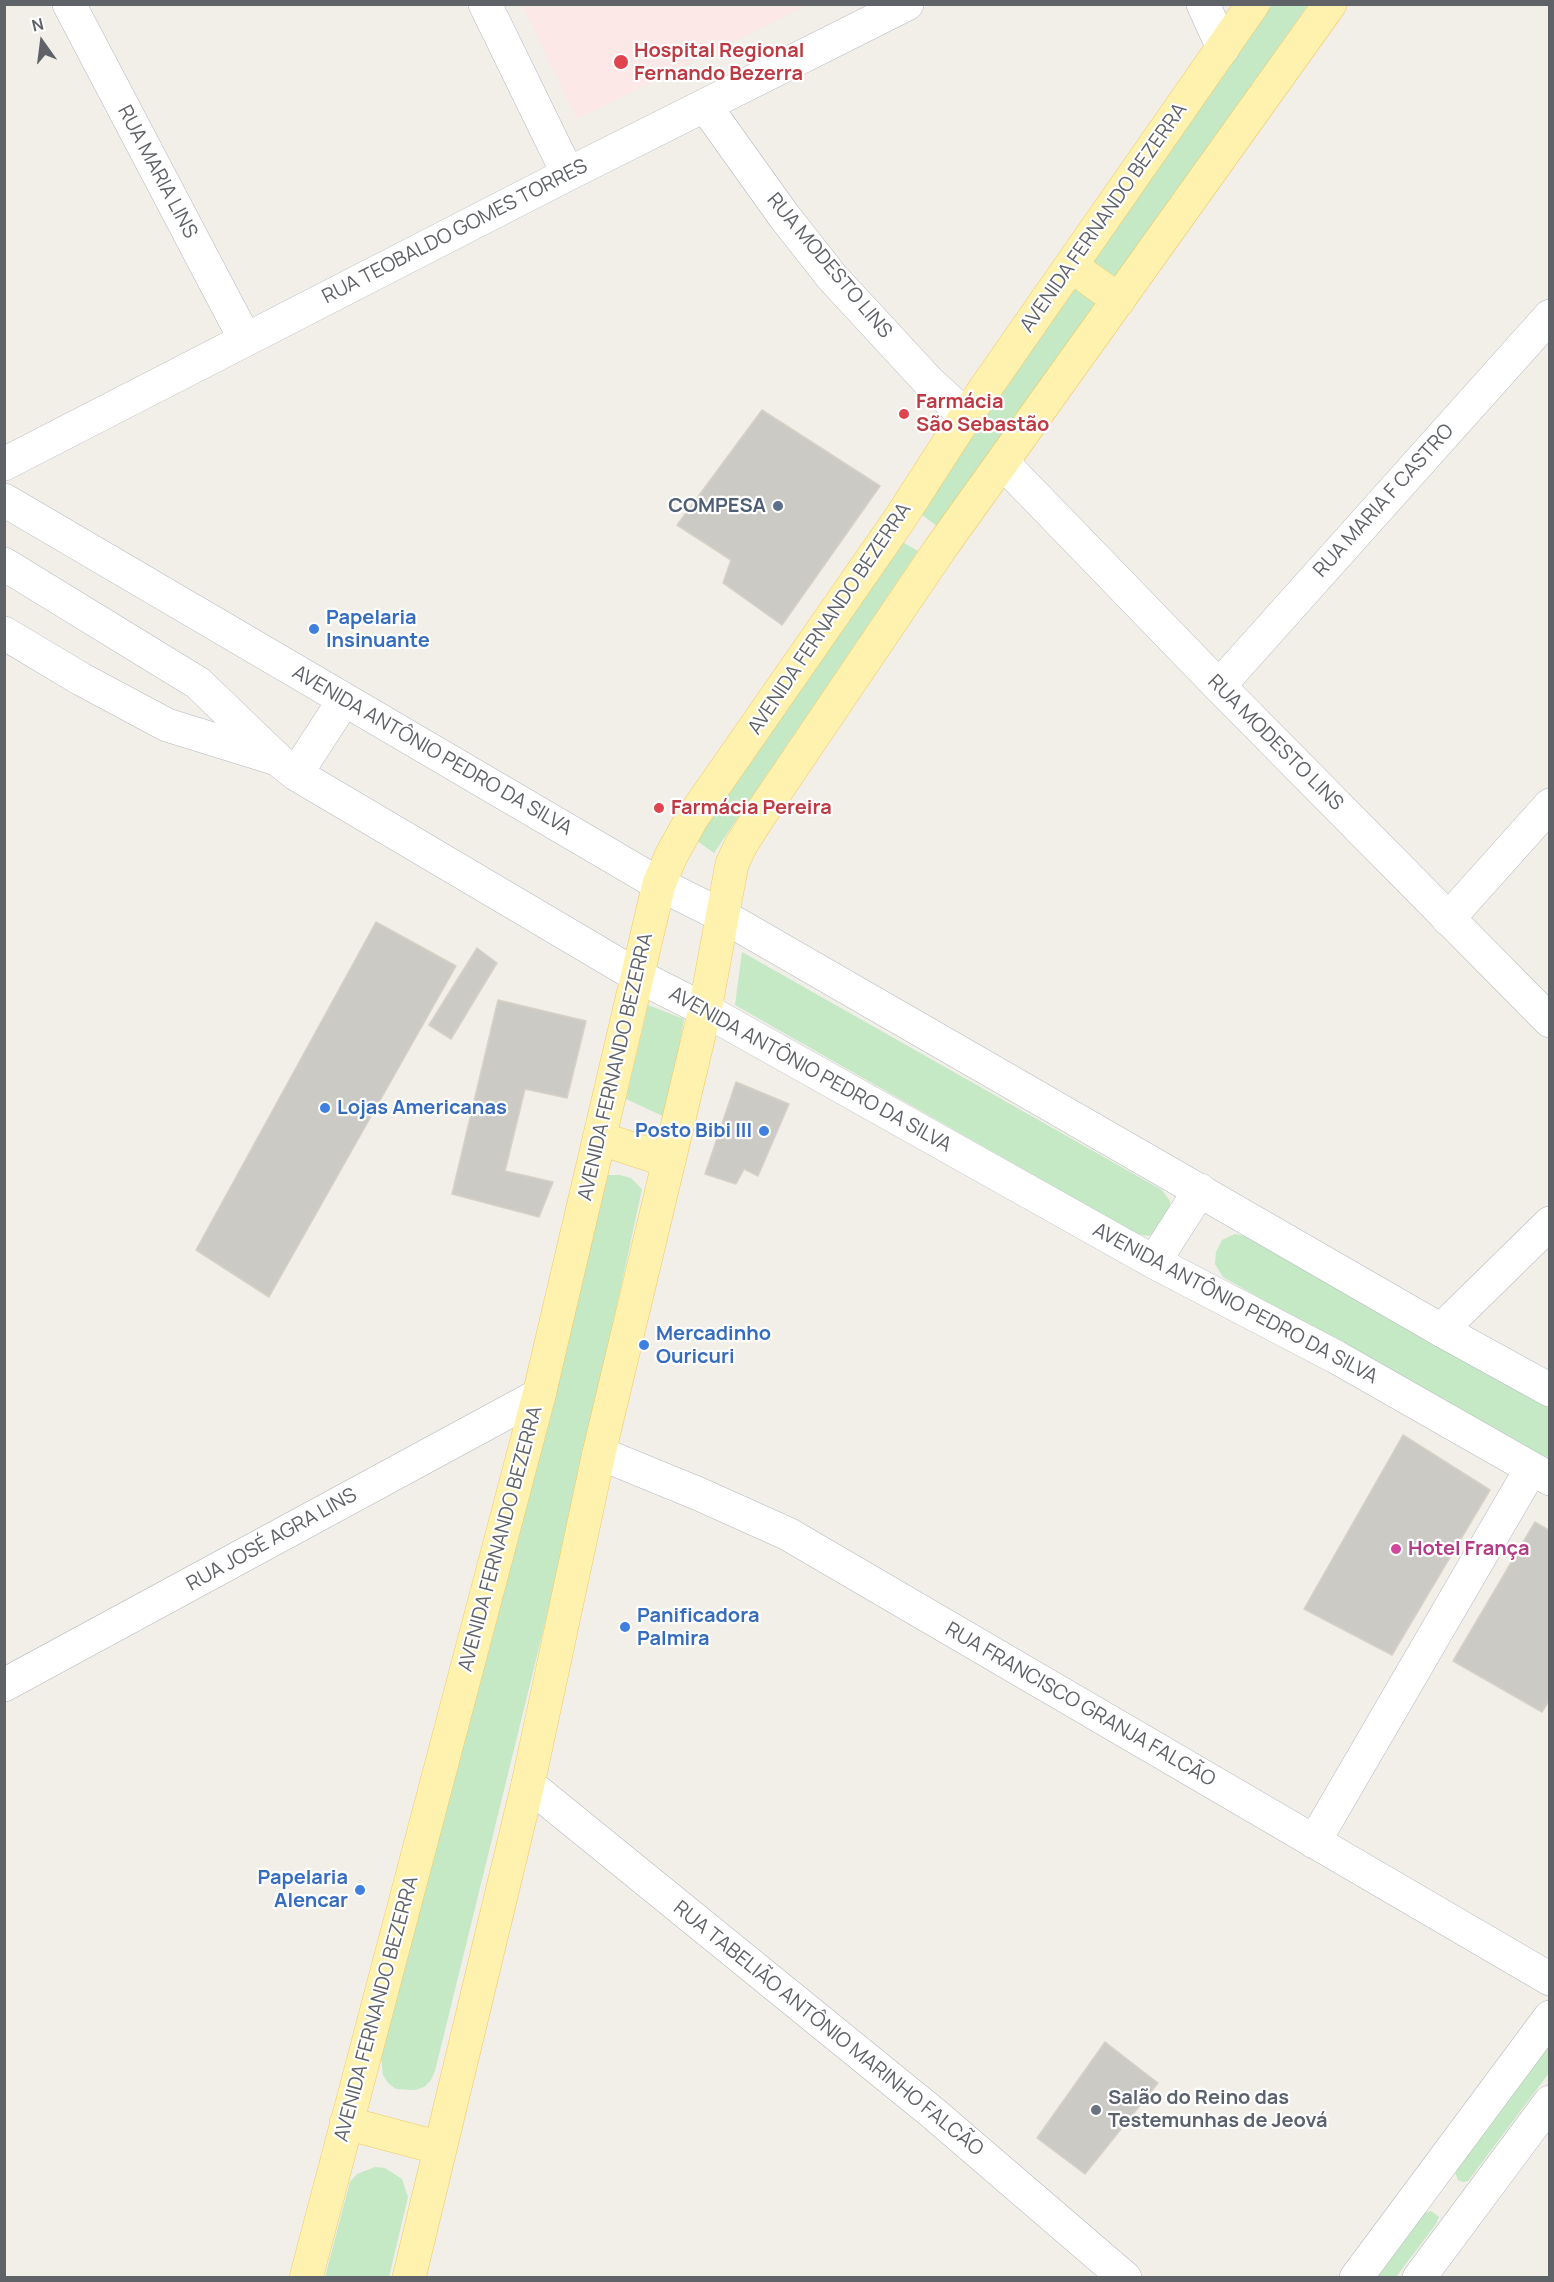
<!DOCTYPE html>
<meta charset="utf-8">
<style>
body{margin:0}
#map{position:relative;width:1554px;height:2282px;overflow:hidden;background:#f1efe8;font-family:Manrope,sans-serif}
canvas{display:block}
.frame{position:absolute;inset:0;border:6px solid #5f6368;pointer-events:none}
.north{position:absolute;left:12px;top:12px;width:60px;height:60px;-webkit-text-stroke:4px #fff;paint-order:stroke;rotate:346deg;font-size:16px;font-weight:700;line-height:24px;text-align:center;color:#5f6368}
.north::after{content:'';display:block;margin:auto;width:21px;height:27px;background:#5f6368;clip-path:polygon(50% 0,100% 100%,50% 72%,0 100%)}
</style>
<div id="map">
<canvas width="1554" height="2282"></canvas>
<div class="frame"></div>
<div class="north">N</div>
</div>
<script>
const g = document.querySelector('canvas').getContext('2d');
g.lineJoin = 'round';
function fillPath(path, color) {
  g.fillStyle = color;
  g.fill(path, 'evenodd');
}
function toPath(rows) {
  const path = new Path2D();
  for (const r of rows) {
    path.moveTo(r[0], r[1]);
    for (let i = 2; i < r.length; i += 2) path.lineTo(r[i], r[i + 1]);
  }
  return path;
}
function stroke(path, color, width, dash) {
  g.strokeStyle = color;
  g.lineWidth = width;
  g.lineCap = dash ? 'butt' : 'round';
  g.setLineDash(dash || []);
  g.stroke(path);
}
function label(font, color, halo, rows, align = 'center') {
  g.font = font + ' Manrope,sans-serif';
  g.lineWidth = 4.5;
  g.setLineDash([]);
  g.textBaseline = 'middle';
  g.strokeStyle = halo;
  g.fillStyle = color;
  for (const [text, x, y, turn = 0] of rows) {
    g.save();
    g.translate(x, y);
    g.rotate((+turn || 0) * Math.PI / 180);
    g.textAlign = isNaN(turn) ? turn : align;
    if (halo) g.strokeText(text, 0, 0);
    g.fillText(text, 0, 0);
    g.restore();
  }
}
fillPath(toPath([
 [522,5,808,5,577,119]
]), '#fce8e6');
fillPath(toPath([
 [1272,5,1308,5,941,529,918,512],
 [899,540,918,551,714,853,693,838],
 [742,952,1162,1190,1170,1201,1170,1214,1162,1230,1148,1236,1137,1234,735,1005],
 [648,1005,684,1019,667,1118,626,1099],
 [608,1175,620,1175,631,1178,642,1189,575,1501,435,2071,431,2080,424,2087,415,2090,396,2089,388,2083,383,2075,381,2056,602,1177],
 [1235,1234,1250,1237,1549,1408,1549,1463,1223,1277,1215,1264,1216,1252,1222,1240],
 [1549,2046,1549,2073,1468,2181,1463,2182,1458,2180,1455,2171],
 [375,2167,385,2168,402,2179,408,2197,389,2277,325,2277,350,2182,357,2174],
 [1431,2211,1439,2217,1436,2224,1396,2277,1376,2278,1424,2213]
]), '#c5e8c5');
const building = toPath([
 [762,410,880,486,782,625,723,583,731,560,677,525,762,410],
 [376,922,456,966,269,1297,196,1250,376,922],
 [477,948,497,963,451,1039,429,1025,477,948],
 [498,1000,586,1021,567,1098,525,1089,505,1171,553,1182,539,1217,452,1194,498,1000],
 [736,1082,789,1104,758,1176,744,1169,736,1184,705,1174,736,1082],
 [1403,1435,1490,1490,1392,1655,1304,1609,1403,1435],
 [1535,1522,1550,1531,1550,1699,1542,1712,1453,1661,1535,1522],
 [1105,2042,1158,2083,1085,2174,1037,2138,1105,2042]
]);
fillPath(building, '#cccac5');
stroke(building, '#d6d1c6', 1.5);
const street = toPath([
 [69,4,245,339],
 [485,4,568,174],
 [1203,4,1223,48],
 [706,107,784,216,832,277,929,382,966,416],
 [1003,463,1219,686,1550,1021],
 [4,464,568,174,907,4],
 [4,633,81,679,167,725,277,759],
 [1219,686,1550,316],
 [1448,919,1550,805],
 [1441,1330,1550,1223],
 [599,1453,699,1494,788,1534,1550,1979],
 [4,1685,539,1395],
 [528,1784,933,2113,1125,2278],
 [1314,1842,1531,1469]
]);
const secondary = toPath([
 [4,500,659,884,721,915,1441,1330,1550,1390],
 [4,564,198,683,277,759,296,774,636,975,705,1010,1154,1262,1336,1357,1550,1479],
 [296,774,344,700],
 [1154,1262,1200,1190],
 [1356,2278,1550,2017],
 [1419,2278,1550,2102]
]);
const primary = toPath([
 [1071,266,1119,300],
 [599,1138,669,1161],
 [346,2123,440,2148],
 [306,2278,539,1395,659,884,672,854,692,818,899,520,966,416,1253,4],
 [409,2278,528,1784,599,1453,705,1010,732,864,741,845,760,815,940,549,1330,4]
]);
stroke(street, '#b5b8bc', 34);
stroke(secondary, '#b6babf', 34);
stroke(primary, '#f2c960', 34);
stroke(street, '#fff', 33);
stroke(secondary, '#fff', 33);
stroke(primary, '#fff2af', 33);
for (const [x, y, r, color] of [
 [621,62,8,"#e0444e"],
 [904,414,6,"#e0444e"],
 [778,506,6,"#5c6f8a"],
 [314,629,6,"#3f7fe0"],
 [659,808,6,"#e0444e"],
 [325,1108,6,"#3f7fe0"],
 [764,1131,6,"#3f7fe0"],
 [644,1345,6,"#3f7fe0"],
 [1396,1549,6,"#d1479c"],
 [625,1627,6,"#3f7fe0"],
 [360,1890,6,"#3f7fe0"],
 [1096,2110,6,"#6b7280"]
]) {
  const dot = new Path2D();
  dot.arc(x, y, r, 0, 2 * Math.PI);
  g.fillStyle = color;
  g.fill(dot);
  stroke(dot, '#fff', 2);
}
label('bold 20px', '#be3a42', '#fff', [
 ["Hospital Regional",634,51],
 ["Fernando Bezerra",634,74],
 ["Farmácia",916,402],
 ["São Sebastão",916,425],
 ["Farmácia Pereira",671,808]
], 'left');
label('20px', '#5f6368', '#fff', [
 ["RUA MARIA LINS",157,172,62],
 ["AVENIDA FERNANDO BEZERRA",1104,218,-55],
 ["RUA TEOBALDO GOMES TORRES",455,232,-27],
 ["RUA MODESTO LINS",829,266,50],
 ["RUA MARIA F CASTRO",1384,501,-48],
 ["AVENIDA FERNANDO BEZERRA",830,619,-56],
 ["RUA MODESTO LINS",1275,743,45],
 ["AVENIDA ANTÔNIO PEDRO DA SILVA",432,751,30],
 ["AVENIDA FERNANDO BEZERRA",616,1067,-77],
 ["AVENIDA ANTÔNIO PEDRO DA SILVA",810,1070,29],
 ["AVENIDA ANTÔNIO PEDRO DA SILVA",1235,1304,28],
 ["AVENIDA FERNANDO BEZERRA",501,1539,-75],
 ["RUA JOSÉ AGRA LINS",272,1540,-29],
 ["RUA FRANCISCO GRANJA FALCÃO",1080,1705,30],
 ["AVENIDA FERNANDO BEZERRA",377,2009,-75],
 ["RUA TABELIÃO ANTÔNIO MARINHO FALCÃO",828,2029,39]
]);
label('bold 20px', '#4e5e75', '#fff', [
 ["COMPESA",766,506]
], 'right');
label('bold 20px', '#366cbe', '#fff', [
 ["Papelaria",326,618],
 ["Insinuante",326,641],
 ["Lojas Americanas",337,1108],
 ["Posto Bibi III",752,1131,"right"],
 ["Mercadinho",656,1334],
 ["Ouricuri",656,1357],
 ["Panificadora",637,1616],
 ["Palmira",637,1639],
 ["Papelaria",348,1878,"right"],
 ["Alencar",348,1901,"right"]
], 'left');
label('bold 20px', '#b23c85', '#fff', [
 ["Hotel França",1408,1549]
], 'left');
label('bold 20px', '#5b616d', '#fff', [
 ["Salão do Reino das",1108,2098],
 ["Testemunhas de Jeová",1108,2121]
], 'left');
</script>
